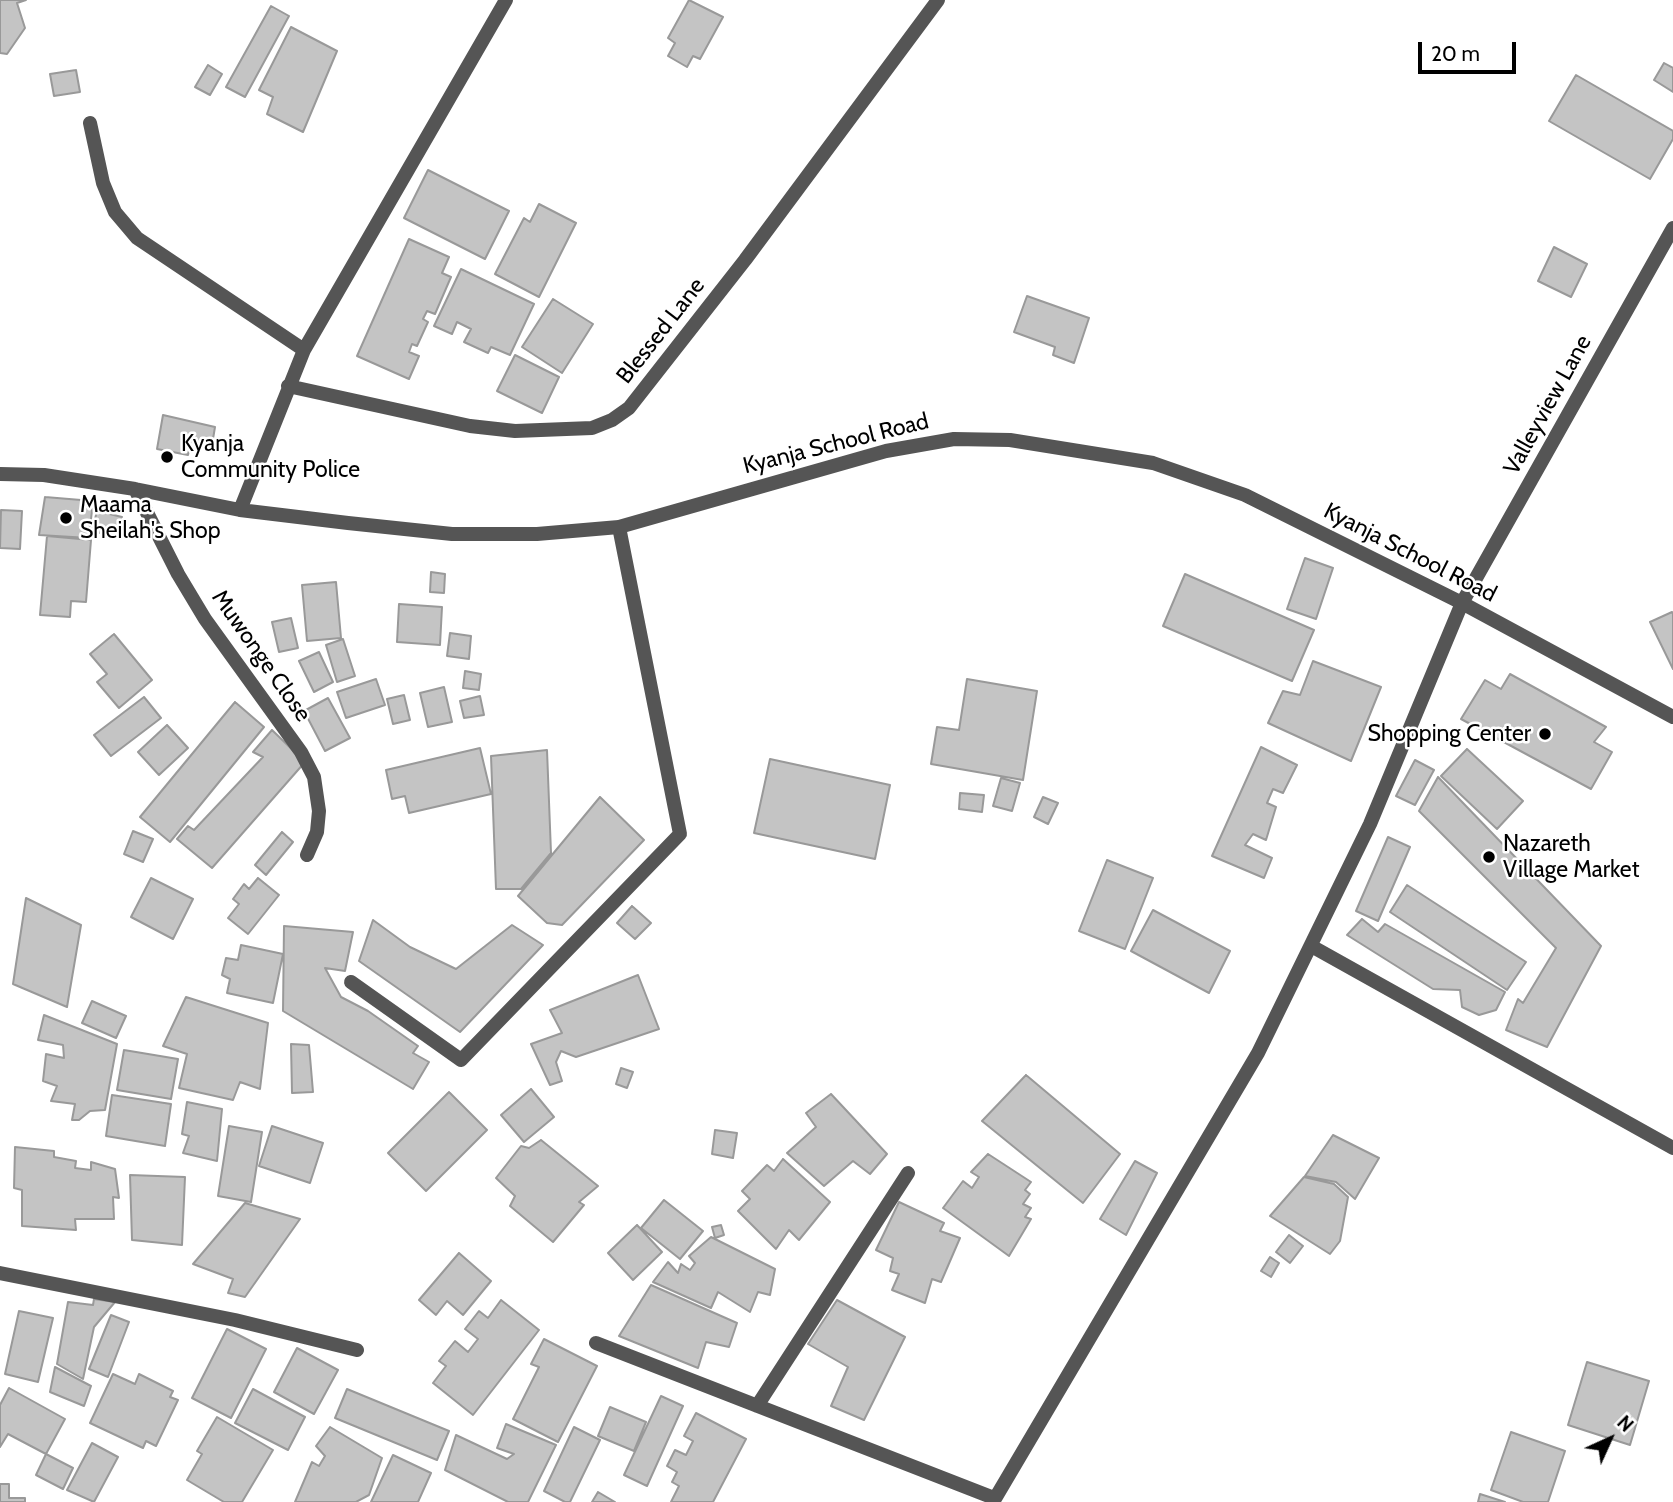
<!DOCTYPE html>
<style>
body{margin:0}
#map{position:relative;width:1673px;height:1502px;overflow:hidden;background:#fff;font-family:Cabin,sans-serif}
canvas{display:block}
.north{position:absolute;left:1575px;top:1404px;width:70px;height:70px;-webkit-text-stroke:5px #fff;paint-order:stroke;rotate:45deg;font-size:19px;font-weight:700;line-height:28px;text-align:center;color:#000}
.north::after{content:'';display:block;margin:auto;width:24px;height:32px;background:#000;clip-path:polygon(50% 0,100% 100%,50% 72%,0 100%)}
.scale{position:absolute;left:1418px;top:42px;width:98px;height:32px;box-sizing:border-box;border:4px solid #000;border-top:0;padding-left:9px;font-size:21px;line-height:24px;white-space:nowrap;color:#000;-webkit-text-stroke:5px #fff;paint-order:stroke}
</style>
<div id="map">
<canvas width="1673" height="1502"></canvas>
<div class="north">N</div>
<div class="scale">20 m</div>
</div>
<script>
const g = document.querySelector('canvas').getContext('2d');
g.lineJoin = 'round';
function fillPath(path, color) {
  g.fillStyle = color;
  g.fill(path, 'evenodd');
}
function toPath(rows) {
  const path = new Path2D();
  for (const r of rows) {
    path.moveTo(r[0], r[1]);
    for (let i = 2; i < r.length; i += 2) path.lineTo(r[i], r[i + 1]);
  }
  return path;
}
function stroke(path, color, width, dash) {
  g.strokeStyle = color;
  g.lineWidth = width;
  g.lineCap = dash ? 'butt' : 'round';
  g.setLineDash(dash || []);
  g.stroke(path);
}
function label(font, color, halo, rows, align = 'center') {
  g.font = font + ' Cabin,sans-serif';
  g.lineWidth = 5;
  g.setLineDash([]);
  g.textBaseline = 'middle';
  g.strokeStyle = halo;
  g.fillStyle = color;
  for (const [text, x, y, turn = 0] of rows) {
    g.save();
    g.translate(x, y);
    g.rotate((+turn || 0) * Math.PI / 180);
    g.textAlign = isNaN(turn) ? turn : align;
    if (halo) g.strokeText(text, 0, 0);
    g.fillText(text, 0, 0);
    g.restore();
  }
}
const building = toPath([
 [0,0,26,0,17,3,25,28,7,54,0,53,0,0],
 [689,0,723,17,700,59,693,56,687,67,668,56,675,43,668,38,689,0],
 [271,6,289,16,245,97,226,87,271,6],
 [291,27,337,51,303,132,267,114,273,97,259,90,291,27],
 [1664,63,1673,68,1673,92,1654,80,1664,63],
 [208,65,222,74,210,95,195,87,208,65],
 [76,70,80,92,54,96,50,74,76,70],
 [1576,75,1673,131,1673,139,1650,179,1549,121,1576,75],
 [428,170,509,211,485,259,404,218,428,170],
 [539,204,576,223,539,297,495,274,524,218,530,222,539,204],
 [409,239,449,257,442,273,451,277,435,314,427,311,423,319,428,322,417,346,412,344,409,352,419,356,409,379,357,356,409,239],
 [1554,247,1587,264,1571,297,1538,281,1554,247],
 [461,269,534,304,510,355,491,347,488,353,464,342,471,329,457,322,452,334,434,326,461,269],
 [1027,296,1089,318,1074,363,1053,355,1055,347,1014,332,1027,296],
 [553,299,593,324,562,373,522,347,553,299],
 [515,355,559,377,542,413,497,391,515,355],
 [163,415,215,427,212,445,191,440,188,455,157,449,163,415],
 [45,497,93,501,89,538,39,535,45,497],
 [1,510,22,511,20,549,0,548,1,510],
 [97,511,122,517,116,537,92,531,97,511],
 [47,536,91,540,86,602,71,601,70,617,40,615,47,536],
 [1305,558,1333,568,1316,619,1287,609,1305,558],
 [431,572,445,574,444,593,430,592,431,572],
 [1185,574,1314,630,1292,681,1163,626,1185,574],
 [336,582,341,638,307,641,302,585,336,582],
 [399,604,442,607,440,645,397,642,399,604],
 [1672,612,1673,613,1673,669,1650,622,1672,612],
 [291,618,298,648,279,652,272,622,291,618],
 [450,633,471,636,469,659,447,656,450,633],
 [114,634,152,680,119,708,97,682,107,674,90,654,114,634],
 [343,639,355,676,337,682,326,645,343,639],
 [319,652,333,682,314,692,299,661,319,652],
 [1313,661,1381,687,1351,761,1268,723,1283,691,1300,695,1313,661],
 [465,671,481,674,479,690,463,688,465,671],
 [1510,674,1606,727,1594,742,1612,752,1591,789,1461,719,1485,680,1501,689,1510,674],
 [376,679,385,705,346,718,337,692,376,679],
 [967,679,1037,691,1023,780,931,764,937,727,959,730,967,679],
 [444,687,452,722,428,727,420,693,444,687],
 [404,695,410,720,393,724,387,699,404,695],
 [480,696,484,715,464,718,460,701,480,696],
 [144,697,161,718,111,756,94,735,144,697],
 [328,698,350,738,325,751,304,711,328,698],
 [235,702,264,727,170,842,140,817,235,702],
 [167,725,188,748,159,775,138,752,167,725],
 [272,730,305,762,212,868,177,839,188,826,194,830,263,757,253,752,272,730],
 [1261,747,1297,765,1283,793,1273,789,1267,803,1276,807,1266,840,1253,834,1245,845,1272,858,1264,878,1212,856,1261,747],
 [480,748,491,794,409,813,405,796,392,799,386,770,480,748],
 [1467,749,1523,801,1497,829,1441,776,1467,749],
 [547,750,551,853,521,889,496,889,491,756,547,750],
 [770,759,890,785,875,859,754,833,770,759],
 [1415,760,1434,770,1415,805,1396,796,1415,760],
 [1438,777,1601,946,1547,1047,1506,1030,1518,999,1523,1003,1556,948,1419,811,1438,777],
 [1001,778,1020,783,1012,811,993,806,1001,778],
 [960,793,984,795,982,812,959,809,960,793],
 [600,797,644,840,562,925,547,923,518,896,600,797],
 [1043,797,1058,803,1048,824,1034,817,1043,797],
 [133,831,153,839,143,862,124,854,133,831],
 [282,832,293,842,266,875,255,865,282,832],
 [1388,837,1410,847,1378,921,1356,911,1388,837],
 [1107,860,1153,878,1125,949,1079,931,1107,860],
 [151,878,193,899,173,939,131,917,151,878],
 [258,878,279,895,248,934,228,918,239,904,233,899,244,884,249,889,258,878],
 [1407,885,1526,962,1507,990,1390,912,1407,885],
 [26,898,81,925,67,1007,13,984,26,898],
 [632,906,651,923,635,939,617,923,632,906],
 [1153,910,1230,951,1209,993,1131,951,1153,910],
 [1362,919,1378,932,1385,924,1505,992,1496,1010,1479,1015,1462,1007,1460,990,1433,989,1347,935,1362,919],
 [373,920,410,947,456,969,512,925,543,945,460,1032,359,961,373,920],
 [284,926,353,932,345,971,325,968,341,997,368,1011,418,1046,413,1053,429,1062,413,1089,283,1011,284,926],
 [241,945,283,954,273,1003,227,993,230,979,222,975,226,958,238,960,241,945],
 [638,975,659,1029,576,1057,561,1051,556,1062,562,1081,550,1085,531,1044,562,1033,550,1010,638,975],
 [186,997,268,1023,260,1089,240,1082,233,1100,179,1088,187,1054,163,1046,186,997],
 [92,1001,126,1016,116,1038,82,1023,92,1001],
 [44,1015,117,1044,105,1110,90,1111,79,1120,72,1120,75,1104,51,1101,57,1086,43,1081,46,1054,64,1058,63,1045,38,1040,44,1015],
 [291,1044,309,1045,313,1092,292,1093,291,1044],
 [124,1050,178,1059,171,1099,117,1090,124,1050],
 [621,1068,633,1072,627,1088,616,1084,621,1068],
 [1026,1075,1120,1154,1083,1203,982,1121,1026,1075],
 [531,1089,554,1117,524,1142,501,1115,531,1089],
 [449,1092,487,1130,426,1191,388,1153,449,1092],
 [831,1094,887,1154,870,1174,853,1161,824,1186,787,1153,816,1127,806,1113,831,1094],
 [112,1095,171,1104,165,1146,106,1136,112,1095],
 [187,1102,222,1109,217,1161,183,1153,189,1136,182,1134,187,1102],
 [229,1126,262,1132,251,1202,218,1196,229,1126],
 [272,1126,323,1143,310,1183,259,1166,272,1126],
 [715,1130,737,1133,733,1158,712,1154,715,1130],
 [1333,1135,1379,1158,1355,1199,1336,1182,1305,1176,1333,1135],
 [541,1140,598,1186,579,1202,584,1205,553,1242,510,1206,515,1196,496,1178,521,1146,529,1148,541,1140],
 [15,1147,54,1151,54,1157,76,1161,75,1168,91,1170,91,1162,115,1169,119,1198,113,1197,114,1219,75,1219,76,1230,22,1226,22,1190,14,1188,15,1147],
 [988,1154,1031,1182,1025,1190,1030,1194,1023,1204,1031,1208,1025,1217,1031,1219,1009,1256,943,1208,963,1181,972,1188,979,1177,971,1172,988,1154],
 [783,1159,830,1202,799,1240,789,1230,776,1249,738,1211,750,1199,742,1191,767,1165,774,1171,783,1159],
 [1135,1161,1157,1173,1126,1235,1100,1219,1135,1161],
 [130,1175,185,1177,182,1245,132,1240,130,1175],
 [1304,1177,1334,1184,1348,1197,1340,1241,1330,1254,1270,1216,1304,1177],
 [664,1200,703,1231,680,1259,641,1228,664,1200],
 [899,1202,944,1223,940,1231,960,1238,941,1282,932,1279,925,1303,892,1290,899,1274,890,1271,893,1258,876,1250,899,1202],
 [245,1203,300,1219,245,1297,228,1293,233,1279,193,1264,245,1203],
 [637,1225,662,1252,633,1280,608,1253,637,1225],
 [721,1225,724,1235,715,1238,712,1227,721,1225],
 [1289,1235,1303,1246,1290,1263,1276,1252,1289,1235],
 [711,1237,775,1269,770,1295,758,1292,750,1312,718,1292,711,1308,653,1282,668,1262,678,1273,681,1264,690,1270,695,1263,689,1256,711,1237],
 [459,1253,491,1281,463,1315,447,1301,436,1315,419,1300,459,1253],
 [1270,1257,1279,1263,1271,1277,1261,1271,1270,1257],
 [651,1285,737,1323,729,1347,706,1342,698,1368,619,1336,651,1285],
 [94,1299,115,1302,94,1327,83,1379,57,1364,68,1302,93,1305,94,1299],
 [501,1300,539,1330,473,1415,433,1383,446,1366,439,1361,455,1341,468,1352,478,1339,465,1329,479,1311,488,1318,501,1300],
 [837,1300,905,1337,864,1420,831,1406,848,1367,808,1344,837,1300],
 [19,1311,53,1318,38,1382,5,1374,19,1311],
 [111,1315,129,1322,108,1377,89,1369,111,1315],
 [227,1329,266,1349,231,1418,192,1398,227,1329],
 [544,1339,597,1366,558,1442,513,1419,539,1367,531,1364,544,1339],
 [297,1348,338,1370,314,1414,274,1392,297,1348],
 [1587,1362,1649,1381,1630,1445,1568,1425,1587,1362],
 [55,1367,91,1386,84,1406,50,1392,55,1367],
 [113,1374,135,1384,139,1374,173,1391,170,1397,178,1400,156,1446,146,1441,143,1448,90,1423,113,1374],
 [9,1388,65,1419,46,1454,8,1434,0,1447,0,1405,9,1388],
 [253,1389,305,1417,288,1450,235,1423,253,1389],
 [347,1389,449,1431,437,1460,335,1418,347,1389],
 [661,1396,683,1406,647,1486,624,1475,661,1396],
 [610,1407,646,1422,634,1451,598,1436,610,1407],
 [696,1413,746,1439,713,1502,671,1502,679,1486,672,1482,677,1472,667,1466,675,1450,686,1455,693,1441,684,1436,696,1413],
 [217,1417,273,1450,242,1502,224,1502,187,1480,202,1454,197,1451,217,1417],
 [506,1424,556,1445,528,1502,508,1502,445,1470,456,1435,507,1459,514,1454,497,1448,506,1424],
 [330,1427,382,1458,369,1495,356,1502,295,1502,312,1462,319,1466,325,1456,316,1446,330,1427],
 [574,1427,600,1440,570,1502,565,1502,544,1491,574,1427],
 [1511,1432,1565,1451,1548,1502,1523,1502,1491,1490,1511,1432],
 [92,1443,118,1457,94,1502,67,1490,92,1443],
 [46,1454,73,1468,63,1489,36,1475,46,1454],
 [393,1455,431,1473,418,1502,371,1502,393,1455],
 [0,1484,9,1484,9,1498,25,1498,25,1502,0,1502,0,1484],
 [598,1492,615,1502,592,1502,598,1492],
 [1480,1494,1505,1502,1478,1502,1480,1494]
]);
fillPath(building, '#c4c4c4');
stroke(building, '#999', 2);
stroke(toPath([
 [351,982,461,1060,680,834,619,527]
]), '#555', 14);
stroke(toPath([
 [90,123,103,183,115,212,137,238,304,350],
 [288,386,470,426,515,431,592,428,612,420,629,408,745,260,938,0],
 [0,474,44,475,135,489,240,510,348,523,452,534,537,534,619,527,886,451,954,439,1010,440,1153,463,1245,495,1462,603,1673,717],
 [135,489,178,574,205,619,301,752,314,777,319,811,317,832,307,855],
 [240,510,304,350,506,0],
 [1313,947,1673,1148],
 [0,1273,235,1320,357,1350],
 [596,1343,994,1498],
 [757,1406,908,1173],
 [993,1502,1258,1053,1370,824,1462,603,1673,228]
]), '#555', 14);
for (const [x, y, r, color] of [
 [167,457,7,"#000"],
 [66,518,7,"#000"],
 [1545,734,7,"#000"],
 [1489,857,7,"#000"]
]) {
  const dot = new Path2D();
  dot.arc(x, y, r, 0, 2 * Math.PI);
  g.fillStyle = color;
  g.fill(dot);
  stroke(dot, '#fff', 2.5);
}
label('23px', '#000', '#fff', [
 ["Blessed Lane",661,331,-52],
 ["Valleyview Lane",1548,405,-61],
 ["Kyanja School Road",836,444,-14],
 ["Kyanja School Road",1410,553,27],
 ["Muwonge Close",261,656,55]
]);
label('23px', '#000', '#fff', [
 ["Kyanja",181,444],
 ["Community Police",181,470],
 ["Maama",80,505],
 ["Sheilah's Shop",80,531],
 ["Shopping Center",1531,734,"right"],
 ["Nazareth",1503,844],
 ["Village Market",1503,870]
], 'left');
</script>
